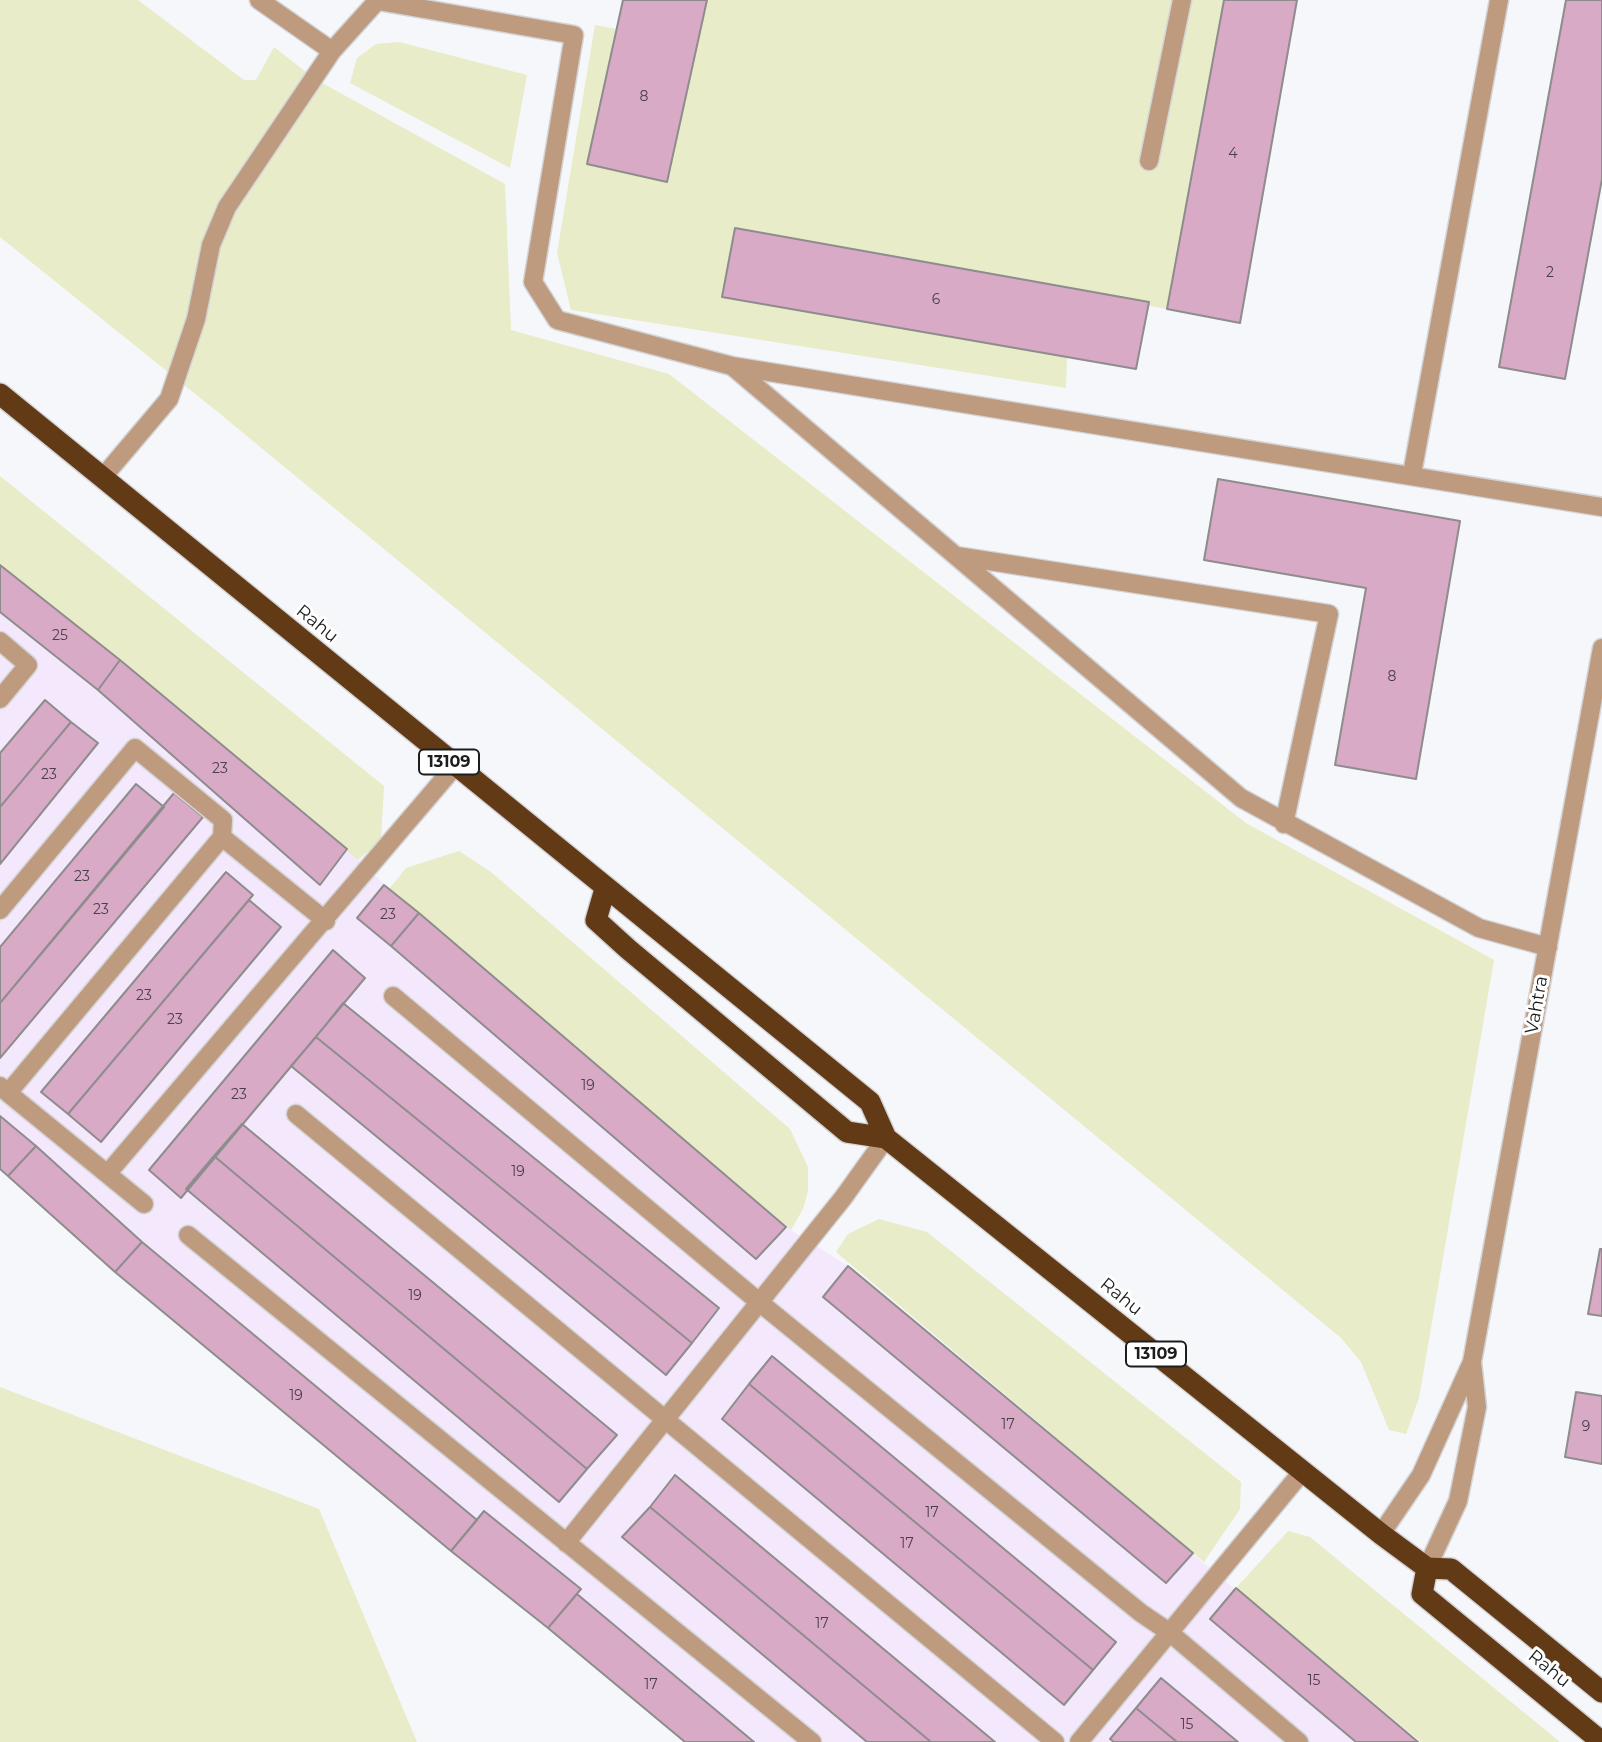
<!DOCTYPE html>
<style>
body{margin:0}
canvas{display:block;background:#f6f7fa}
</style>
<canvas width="1602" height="1742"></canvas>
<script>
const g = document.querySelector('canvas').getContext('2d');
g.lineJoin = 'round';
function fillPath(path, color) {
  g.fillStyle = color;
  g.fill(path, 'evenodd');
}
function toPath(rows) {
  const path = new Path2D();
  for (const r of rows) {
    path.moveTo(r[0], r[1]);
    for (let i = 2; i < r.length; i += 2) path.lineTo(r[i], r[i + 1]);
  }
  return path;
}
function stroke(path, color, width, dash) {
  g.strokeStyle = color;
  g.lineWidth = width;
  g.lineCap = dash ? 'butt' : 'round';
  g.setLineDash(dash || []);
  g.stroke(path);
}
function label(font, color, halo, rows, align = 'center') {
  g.font = font + ' Montserrat,sans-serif';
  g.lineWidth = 6;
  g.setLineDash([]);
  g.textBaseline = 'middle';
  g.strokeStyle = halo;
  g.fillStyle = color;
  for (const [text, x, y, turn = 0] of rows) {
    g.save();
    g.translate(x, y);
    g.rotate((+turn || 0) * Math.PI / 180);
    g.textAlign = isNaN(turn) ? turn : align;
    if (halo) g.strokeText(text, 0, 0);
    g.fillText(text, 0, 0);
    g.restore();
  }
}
fillPath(toPath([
 [0,568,347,849,385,885,786,1227,848,1266,1418,1742,685,1742,0,1169]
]), '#f4e8fd');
fillPath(toPath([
 [0,0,138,0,244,80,256,80,274,47,315,79,505,184,511,330,669,374,1246,823,1494,960,1419,1398,1406,1434,1389,1430,1361,1362,1341,1338,219,413,0,237],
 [707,0,1227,0,1167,309,736,228,723,297,1067,357,1066,388,571,310,557,253,595,25,616,29,587,164,667,182],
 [399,42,527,75,510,168,350,83,357,58,376,44],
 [0,476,384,786,381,840,358,860,0,564],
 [459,851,491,872,790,1129,808,1167,808,1191,803,1209,791,1230,389,889,406,868],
 [879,1219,927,1232,1241,1482,1240,1509,1204,1562,836,1252,848,1234],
 [0,1387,319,1509,417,1742,0,1742],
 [1288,1531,1310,1537,1560,1742,1421,1742,1236,1588]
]), '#e8ecc8');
const building = toPath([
 [623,0,707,0,667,182,587,164,623,0],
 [1224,0,1297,0,1240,323,1167,309,1224,0],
 [1566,0,1602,0,1602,179,1565,379,1499,367,1566,0],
 [735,228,1149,302,1136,369,722,297,735,228],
 [1218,479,1460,521,1416,779,1335,765,1366,588,1204,560,1218,479],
 [0,565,120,660,98,690,0,612,0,565],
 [120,660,347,849,320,885,98,690,120,660],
 [45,700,71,722,0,807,0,753,45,700],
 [71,722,98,743,0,864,0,807,71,722],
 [136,784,164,807,0,1003,0,947,136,784],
 [174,793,203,817,0,1058,0,1003,174,793],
 [226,872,253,895,68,1114,41,1092,226,872],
 [384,885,419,913,391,946,357,918,384,885],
 [249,900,281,927,101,1142,68,1114,249,900],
 [419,913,786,1227,756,1259,391,946,419,913],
 [333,950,365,978,181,1198,149,1170,333,950],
 [343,1003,719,1308,692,1343,316,1037,343,1003],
 [316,1037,692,1343,666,1375,291,1066,316,1037],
 [0,1116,36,1146,8,1176,0,1169,0,1116],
 [242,1124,617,1435,587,1469,214,1156,242,1124],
 [36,1146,142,1242,115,1272,8,1176,36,1146],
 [214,1156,587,1469,559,1502,186,1189,214,1156],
 [142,1242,477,1520,451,1551,115,1272,142,1242],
 [1600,1249,1602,1249,1602,1316,1588,1314,1600,1249],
 [848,1266,1193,1553,1166,1583,823,1297,848,1266],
 [772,1356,1116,1642,1093,1670,749,1384,772,1356],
 [749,1384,1093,1670,1064,1705,722,1419,749,1384],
 [1576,1392,1602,1396,1602,1464,1565,1457,1576,1392],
 [675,1475,995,1742,931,1742,650,1507,675,1475],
 [650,1507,931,1742,867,1742,622,1537,650,1507],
 [484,1511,581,1589,548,1628,451,1551,484,1511],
 [1236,1588,1418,1742,1356,1742,1210,1619,1236,1588],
 [577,1594,754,1742,685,1742,548,1628,577,1594],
 [1161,1678,1238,1742,1177,1742,1136,1708,1161,1678],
 [1136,1708,1177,1742,1114,1742,1110,1739,1136,1708]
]);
fillPath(building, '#d8aac6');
stroke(building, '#8e8c8d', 2);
const minor = toPath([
 [259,0,332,51],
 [378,1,574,35,533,282,557,320,732,366,1241,798,1479,928,1548,947],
 [1149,161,1182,0],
 [732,366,1602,507],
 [1412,474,1499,0],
 [103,477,169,399,196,319,211,245,227,207,332,51,378,0],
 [957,556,1329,614,1284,824],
 [0,641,28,665,0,699],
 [222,837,326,921],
 [0,910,135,748,223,820,222,837,8,1093,0,1086],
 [393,996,759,1302,1141,1613,1169,1632,1299,1742],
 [8,1093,144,1204],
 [296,1114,1055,1742],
 [108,1173,455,766],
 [188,1235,812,1742],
 [1381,1534,1421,1475,1472,1362,1602,648],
 [566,1543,843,1198,886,1138],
 [1427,1568,1458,1501,1477,1407,1472,1362],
 [1079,1742,1302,1472]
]);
const highway = toPath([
 [0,394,870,1102,886,1138,1381,1534,1427,1568,1451,1569,1602,1692],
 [605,889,596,920,628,949,847,1132,886,1138],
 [1427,1568,1422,1594,1602,1742]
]);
stroke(minor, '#d3d4d7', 21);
stroke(highway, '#d3d4d7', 24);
stroke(minor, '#be9b7f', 18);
stroke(highway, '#633a16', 21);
label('14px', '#4b4048', null, [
 ["8",644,97],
 ["4",1233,154],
 ["2",1550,273],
 ["6",936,300],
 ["25",60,636],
 ["8",1392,677],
 ["23",220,769],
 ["23",49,775],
 ["23",82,877],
 ["23",101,910],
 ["23",388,915],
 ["23",144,996],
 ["23",175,1020],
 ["19",588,1086],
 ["23",239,1095],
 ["19",518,1172],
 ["19",415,1296],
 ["19",296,1396],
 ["17",1008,1425],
 ["9",1586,1427],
 ["17",932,1513],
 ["17",907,1544],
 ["17",822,1624],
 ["15",1314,1681],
 ["17",651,1685],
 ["15",1187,1725]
]);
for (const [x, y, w] of [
 [449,762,60],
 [1156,1354,60]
]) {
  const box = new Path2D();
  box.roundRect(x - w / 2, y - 12.5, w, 25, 5);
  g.fillStyle = '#fff';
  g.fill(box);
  stroke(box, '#1c1d1e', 2);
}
label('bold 16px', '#1c1d1e', null, [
 ["13109",449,762],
 ["13109",1156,1354]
]);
label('18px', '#1c1d1e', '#fff', [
 ["Rahu",317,624,39],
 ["Vahtra",1537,1005,-80],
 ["Rahu",1121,1297,39],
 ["Rahu",1549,1669,39]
]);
</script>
